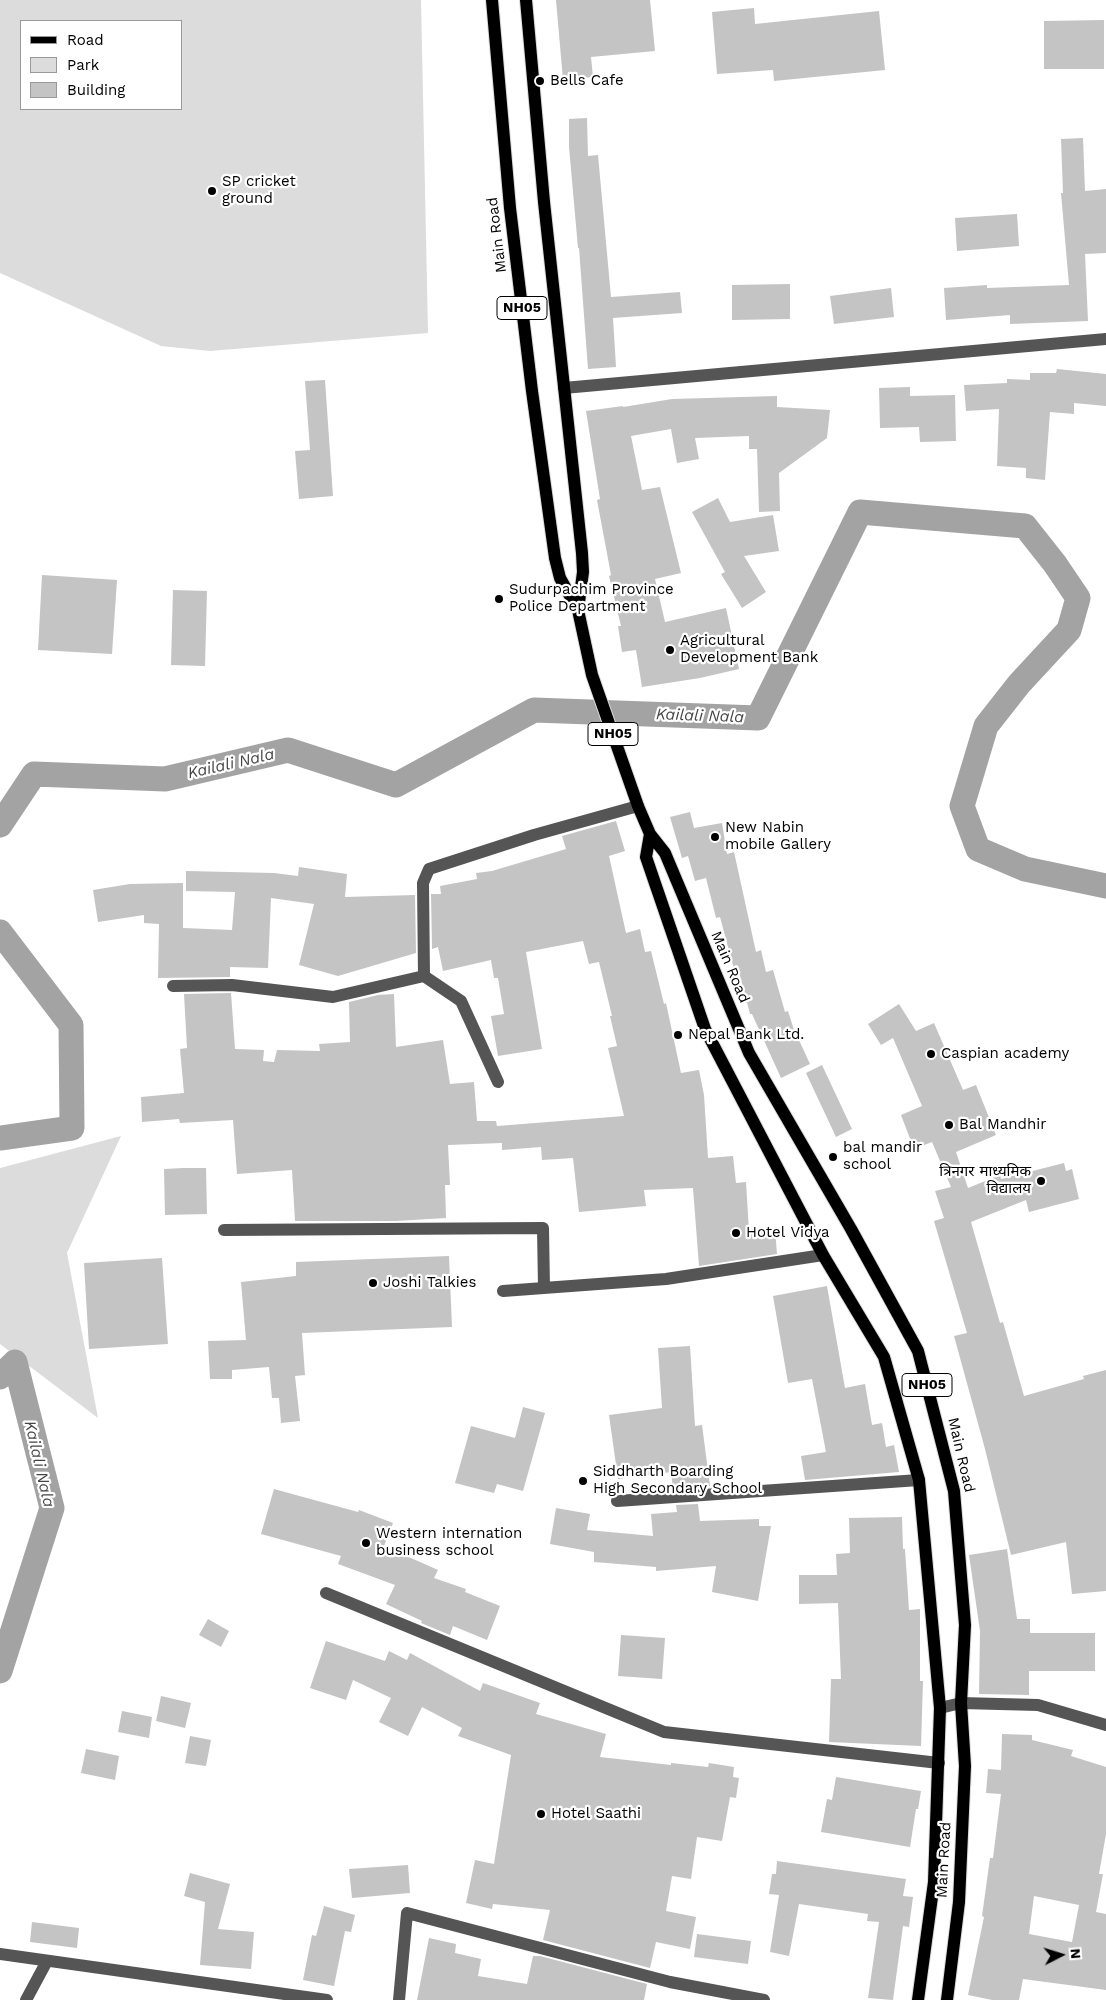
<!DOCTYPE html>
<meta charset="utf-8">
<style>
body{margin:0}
#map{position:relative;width:1106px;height:2000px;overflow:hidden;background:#fff;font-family:"Work Sans",sans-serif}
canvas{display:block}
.legend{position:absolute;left:20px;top:20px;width:162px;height:90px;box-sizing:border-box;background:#fff;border:1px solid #999;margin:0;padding:6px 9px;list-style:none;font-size:15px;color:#000}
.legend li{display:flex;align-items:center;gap:10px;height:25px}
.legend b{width:25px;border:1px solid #999}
.north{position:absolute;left:1036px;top:1930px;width:50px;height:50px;-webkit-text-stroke:4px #fff;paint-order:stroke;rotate:85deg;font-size:14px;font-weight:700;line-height:20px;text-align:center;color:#000}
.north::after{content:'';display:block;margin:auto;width:18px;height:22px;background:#000;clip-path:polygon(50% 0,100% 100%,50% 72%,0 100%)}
</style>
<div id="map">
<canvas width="1106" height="2000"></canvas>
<ul class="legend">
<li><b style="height:6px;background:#000"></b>Road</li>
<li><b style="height:14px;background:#dcdcdc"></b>Park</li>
<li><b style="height:14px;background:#c4c4c4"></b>Building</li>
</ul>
<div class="north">N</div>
</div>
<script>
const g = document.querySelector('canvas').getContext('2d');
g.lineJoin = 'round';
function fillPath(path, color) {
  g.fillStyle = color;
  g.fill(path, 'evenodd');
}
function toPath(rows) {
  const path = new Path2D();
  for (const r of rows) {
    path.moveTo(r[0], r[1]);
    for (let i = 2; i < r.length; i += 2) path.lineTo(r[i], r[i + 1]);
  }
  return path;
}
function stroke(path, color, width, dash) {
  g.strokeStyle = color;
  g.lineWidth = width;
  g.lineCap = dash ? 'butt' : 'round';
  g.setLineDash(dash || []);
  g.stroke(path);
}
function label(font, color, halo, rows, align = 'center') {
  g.font = font + ' "Work Sans","Noto Sans Devanagari",sans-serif';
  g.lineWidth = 4.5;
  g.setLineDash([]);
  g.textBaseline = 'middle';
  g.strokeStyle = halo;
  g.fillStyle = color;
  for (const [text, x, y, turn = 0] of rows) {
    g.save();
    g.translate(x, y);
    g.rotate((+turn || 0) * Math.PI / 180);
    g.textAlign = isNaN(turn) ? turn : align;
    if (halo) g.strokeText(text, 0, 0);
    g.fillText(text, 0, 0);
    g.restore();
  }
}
fillPath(toPath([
 [0,0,421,0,428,333,210,351,161,346,0,273],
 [181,21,181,109,21,109,21,21],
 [121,1136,67,1253,98,1418,0,1344,0,1168]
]), '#dcdcdc');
stroke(toPath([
 [0,825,34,774,165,779,288,750,396,785,534,710,758,718,860,512,1025,526,1055,564,1078,598,1069,630,1019,684,986,726,962,806,978,849,1025,869,1106,886],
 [0,932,71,1025,72,1128,0,1138],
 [0,1377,15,1362,52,1508,0,1671]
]), '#a3a3a3', 25);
fillPath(toPath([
 [556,0,650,0,655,51,591,57,593,77,563,80],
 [754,8,755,24,879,11,885,70,774,81,773,70,717,74,712,12],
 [1104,20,1104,69,1044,69,1044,21],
 [587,118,588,156,598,155,611,297,680,292,682,313,613,318,616,367,588,369,579,248,578,248,569,147,569,119],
 [1083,138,1085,191,1106,189,1106,253,1085,254,1088,321,1010,324,1010,315,946,320,944,288,987,285,987,288,1069,285,1061,193,1063,193,1061,139],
 [1017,214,1019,246,957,251,955,218],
 [790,284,790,319,732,320,732,285],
 [891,288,894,317,834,324,830,296],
 [1057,369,1106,374,1106,406,1074,403,1074,414,1050,412,1045,480,1026,478,1026,468,997,466,999,409,966,411,964,385,1007,383,1007,379,1030,380,1030,373,1056,373],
 [325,380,333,496,299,499,295,451,310,450,305,381],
 [910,387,910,396,955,395,956,441,920,442,919,427,880,428,879,388],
 [777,396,777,407,830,410,827,438,779,473,780,511,759,512,757,449,749,449,749,436,695,438,699,459,677,463,671,429,631,436,642,490,660,487,681,573,655,579,665,622,726,608,739,669,700,678,642,687,636,650,622,652,618,626,621,626,609,576,611,575,597,500,600,499,586,411,623,406,623,407,672,399],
 [718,498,730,522,773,515,779,551,744,556,766,592,742,608,721,574,725,572,692,512],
 [42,575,117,580,112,654,38,650],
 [173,590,207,591,205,666,171,665],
 [690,812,694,828,722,823,727,854,734,852,756,952,761,950,766,972,773,970,785,1012,788,1011,793,1027,810,1064,781,1078,752,1014,750,1014,739,972,735,973,720,917,716,918,706,878,695,881,688,856,682,858,670,817],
 [616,821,625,851,609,856,626,933,640,929,645,952,651,951,664,1004,666,1003,681,1073,699,1070,704,1095,708,1158,733,1156,736,1183,746,1182,749,1231,775,1229,777,1254,699,1266,693,1188,644,1190,646,1206,579,1212,573,1158,542,1160,541,1147,502,1150,502,1143,448,1145,450,1185,445,1185,446,1218,396,1221,295,1221,292,1170,237,1174,233,1120,180,1123,179,1119,142,1122,141,1097,184,1093,180,1049,187,1048,184,994,231,993,235,1049,264,1050,263,1061,274,1062,277,1050,320,1051,319,1044,350,1042,349,1002,378,995,394,994,396,1047,443,1040,450,1084,474,1082,477,1121,496,1121,497,1126,624,1116,608,1048,617,1046,610,1016,612,1016,599,962,589,964,583,941,526,952,542,1049,498,1056,491,1016,504,1014,498,978,494,978,491,960,443,971,438,947,432,949,431,894,441,894,440,886,477,879,476,873,492,871,566,849,562,836],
 [299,867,347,874,345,897,415,895,416,953,338,976,299,965,314,904,271,898,268,968,230,967,230,977,158,978,159,924,144,923,144,915,98,922,93,890,130,884,183,883,183,928,232,930,235,892,186,891,186,871,274,873,298,876],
 [899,1004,916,1031,934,1023,963,1090,976,1085,996,1135,956,1152,968,1188,1000,1175,1001,1179,1064,1163,1066,1171,1072,1169,1079,1199,1029,1212,1026,1200,971,1222,1000,1323,1003,1322,1024,1396,1084,1379,1083,1376,1106,1370,1106,1591,1072,1594,1066,1542,1011,1555,985,1449,954,1336,967,1333,934,1221,944,1218,935,1191,951,1187,932,1142,914,1149,901,1115,922,1106,893,1038,881,1045,868,1024],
 [822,1065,852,1129,836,1137,806,1073],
 [183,1168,206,1168,207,1214,165,1215,164,1169],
 [449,1256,452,1327,302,1333,305,1375,295,1376,300,1421,281,1423,279,1398,272,1398,269,1367,232,1370,232,1379,210,1379,208,1341,246,1340,241,1282,296,1276,296,1262],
 [162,1258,168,1344,89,1349,84,1263],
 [827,1286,845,1388,865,1384,872,1425,882,1423,886,1447,894,1445,899,1472,805,1480,801,1456,826,1452,812,1379,788,1383,773,1296],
 [690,1346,695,1426,702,1425,710,1486,673,1489,671,1472,618,1479,609,1415,662,1408,658,1348],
 [523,1407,545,1413,523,1491,497,1484,494,1493,455,1483,471,1426,515,1438],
 [274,1489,358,1512,359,1510,393,1523,384,1546,438,1570,434,1578,466,1589,465,1592,500,1606,487,1640,453,1626,450,1635,421,1623,422,1621,386,1604,395,1585,338,1564,341,1556,261,1534],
 [698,1504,700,1521,759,1519,759,1526,771,1526,758,1601,712,1592,716,1566,656,1571,656,1567,594,1562,594,1552,550,1544,556,1508,590,1514,587,1530,653,1536,651,1514,677,1512,676,1505],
 [902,1517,903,1549,905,1549,909,1610,920,1609,920,1681,923,1681,921,1746,829,1742,831,1679,841,1679,838,1603,799,1604,799,1575,837,1575,836,1554,850,1553,849,1518],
 [1007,1549,1017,1619,1030,1619,1030,1633,1095,1633,1095,1671,1029,1671,1029,1695,979,1694,980,1631,969,1555],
 [208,1619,229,1631,221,1647,199,1635],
 [621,1635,665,1638,662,1679,618,1676],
 [326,1641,385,1661,389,1651,407,1660,410,1653,480,1691,483,1683,540,1703,536,1714,606,1734,600,1757,671,1765,671,1763,708,1767,709,1763,734,1767,733,1777,739,1778,736,1798,730,1797,722,1841,697,1837,691,1879,672,1876,666,1911,696,1917,690,1949,656,1942,650,1968,543,1940,550,1910,493,1904,492,1909,466,1903,475,1860,494,1864,511,1755,458,1736,462,1728,422,1707,408,1736,379,1722,391,1698,353,1680,346,1700,310,1688],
 [161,1696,191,1703,185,1728,156,1721],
 [122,1711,152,1717,149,1738,118,1732],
 [1002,1734,1032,1735,1032,1740,1073,1750,1071,1756,1106,1767,1106,1834,1099,1874,1103,1874,1096,1912,1106,1914,1106,1990,1023,1979,1019,2000,992,2000,968,1995,984,1917,982,1916,990,1858,993,1858,1001,1794,986,1793,988,1769,1001,1770],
 [1034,1896,1079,1905,1072,1942,1029,1934],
 [190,1736,211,1740,206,1766,185,1763],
 [86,1749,119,1756,115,1780,81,1773],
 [836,1777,921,1791,918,1809,916,1809,910,1847,821,1832,827,1799,832,1800],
 [777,1861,906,1879,903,1896,913,1897,909,1927,903,1926,893,2000,868,1998,879,1922,867,1921,868,1914,799,1904,789,1956,770,1952,779,1895,769,1894,772,1874,776,1874],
 [408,1865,410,1893,352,1898,349,1869],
 [190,1873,230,1884,218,1929,254,1932,251,1969,200,1965,205,1902,184,1896],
 [324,1906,355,1915,351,1932,345,1931,334,1986,303,1980,312,1935,316,1936],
 [32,1922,79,1928,77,1948,30,1942],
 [697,1934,751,1941,748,1964,694,1957],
 [429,1938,456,1944,455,1953,481,1959,478,1976,527,1984,533,1956,540,1956,647,1984,644,2000,417,2000]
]), '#c4c4c4');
const major = toPath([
 [492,0,510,208,532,391,555,558,560,578,578,610,592,675,638,806,650,834,665,853,749,1053,851,1229,918,1351,954,1491,965,1625,961,1703,965,1766,959,1902,947,2000],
 [526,0,544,202,582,553,583,572,578,610],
 [650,834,646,857,705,1029,823,1255,884,1357,919,1480,940,1708,934,1882,918,2000]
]);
stroke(major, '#dbdbdb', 14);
stroke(toPath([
 [564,388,1106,339],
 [424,976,461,1001,498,1082],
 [173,986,232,985,333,997,424,976,423,883,429,869,534,835,638,806],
 [224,1230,543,1228,544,1288],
 [503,1291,666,1279,823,1255],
 [617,1501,919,1480],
 [326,1593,664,1732,939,1763],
 [940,1708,961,1703,1038,1705,1106,1725],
 [0,1954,327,2000],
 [26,2000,47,1961],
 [399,2000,407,1913,670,1982,764,2000]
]), '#555', 12);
stroke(major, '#000', 12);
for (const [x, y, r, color] of [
 [540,81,5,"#000"],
 [212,191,5,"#000"],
 [499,599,5,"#000"],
 [670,650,5,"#000"],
 [715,837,5,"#000"],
 [678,1035,5,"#000"],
 [931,1054,5,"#000"],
 [949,1125,5,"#000"],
 [833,1157,5,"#000"],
 [1041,1181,5,"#000"],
 [736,1233,5,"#000"],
 [373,1283,5,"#000"],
 [583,1481,5,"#000"],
 [366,1543,5,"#000"],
 [541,1814,5,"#000"]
]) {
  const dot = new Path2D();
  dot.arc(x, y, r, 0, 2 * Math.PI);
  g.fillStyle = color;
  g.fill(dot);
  stroke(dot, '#fff', 2);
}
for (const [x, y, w] of [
 [522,308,50],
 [613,734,50],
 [927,1385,50]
]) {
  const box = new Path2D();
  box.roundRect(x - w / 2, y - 11.5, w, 23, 4);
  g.fillStyle = '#fff';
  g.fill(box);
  stroke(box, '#000', 1);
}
label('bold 14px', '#000', null, [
 ["NH05",522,308],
 ["NH05",613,734],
 ["NH05",927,1385]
]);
label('15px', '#000', '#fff', [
 ["Bells Cafe",550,81],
 ["SP cricket",222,182],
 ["ground",222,199],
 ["Sudurpachim Province",509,590],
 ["Police Department",509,607],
 ["Agricultural",680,641],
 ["Development Bank",680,658],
 ["New Nabin",725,828],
 ["mobile Gallery",725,845],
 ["Nepal Bank Ltd.",688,1035],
 ["Caspian academy",941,1054],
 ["Bal Mandhir",959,1125],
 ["bal mandir",843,1148],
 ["school",843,1165],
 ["त्रिनगर माध्यमिक",1031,1172,"right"],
 ["विद्यालय",1031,1189,"right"],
 ["Hotel Vidya",746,1233],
 ["Joshi Talkies",383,1283],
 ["Siddharth Boarding",593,1472],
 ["High Secondary School",593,1489],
 ["Western internation",376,1534],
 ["business school",376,1551],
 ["Hotel Saathi",551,1814]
], 'left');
label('15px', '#000', '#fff', [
 ["Main Road",497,235,-97],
 ["Main Road",730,967,67],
 ["Main Road",961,1455,77],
 ["Main Road",944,1860,-87]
]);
label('italic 16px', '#444', '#fff', [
 ["Kailali Nala",700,716,2],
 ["Kailali Nala",231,764,-13],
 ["Kailali Nala",39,1464,77]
]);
</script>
